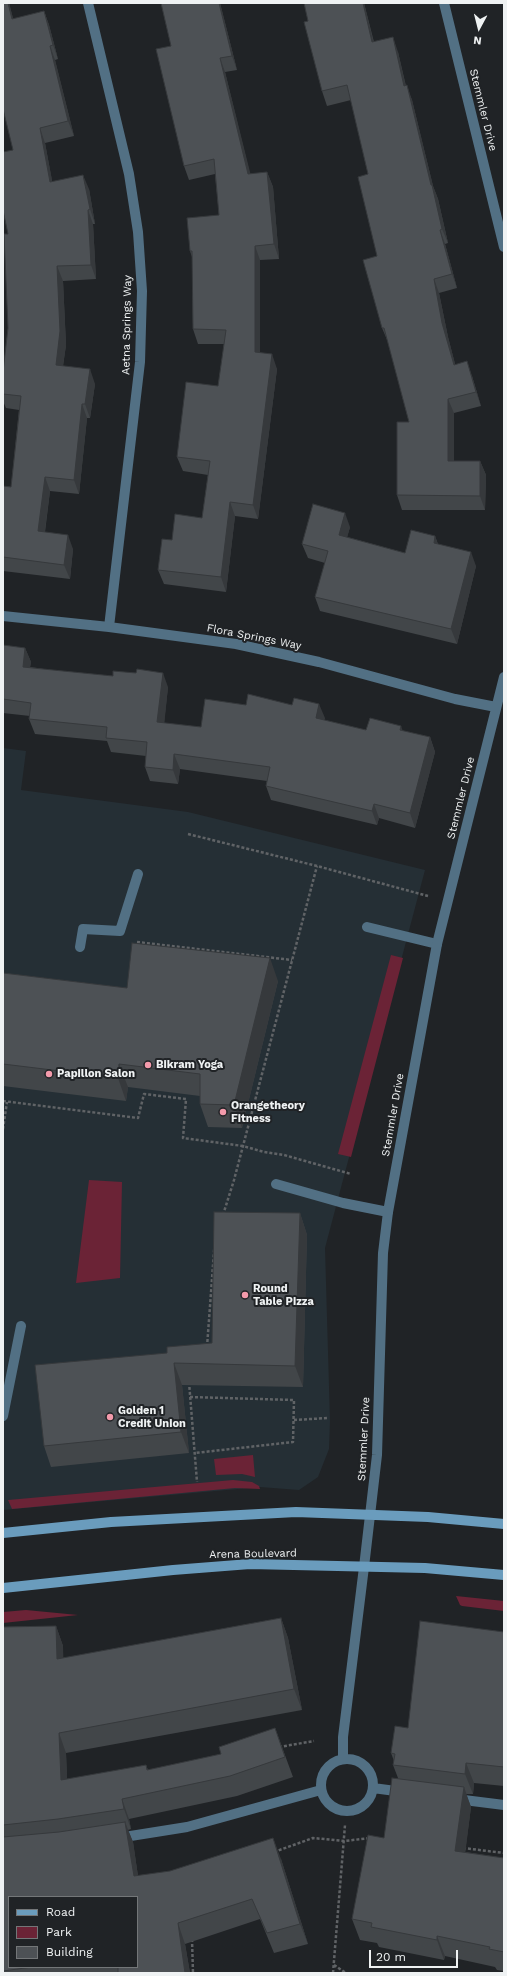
<!DOCTYPE html>
<style>
body{margin:0}
#map{position:relative;width:507px;height:1976px;overflow:hidden;background:#202326;font-family:"Work Sans",sans-serif}
canvas{display:block}
.frame{position:absolute;inset:0;border:4px solid #eff2f3;pointer-events:none}
.legend{position:absolute;left:8px;top:1896px;width:130px;height:72px;box-sizing:border-box;background:#202326;border:1px solid #737678;margin:0;padding:5px 7px;list-style:none;font-size:12px;color:#eff2f3}
.legend li{display:flex;align-items:center;gap:8px;height:20px}
.legend b{width:20px;border:1px solid #737678}
.north{position:absolute;left:459px;top:8px;width:40px;height:40px;-webkit-text-stroke:3px #202326;paint-order:stroke;rotate:187deg;font-size:11px;font-weight:700;line-height:16px;text-align:center;color:#eff2f3}
.north::after{content:'';display:block;margin:auto;width:14px;height:18px;background:#eff2f3;clip-path:polygon(50% 0,100% 100%,50% 72%,0 100%)}
.scale{position:absolute;left:369px;top:1950px;width:89px;height:18px;box-sizing:border-box;border:2px solid #eff2f3;border-top:0;padding-left:5px;font-size:12px;line-height:14px;white-space:nowrap;color:#eff2f3;-webkit-text-stroke:3px #202326;paint-order:stroke}
</style>
<div id="map">
<canvas width="507" height="1976"></canvas>
<div class="frame"></div>
<ul class="legend">
<li><b style="height:5px;background:#6a9cbd"></b>Road</li>
<li><b style="height:11px;background:#6b2336"></b>Park</li>
<li><b style="height:11px;background:#4d5155"></b>Building</li>
</ul>
<div class="north">N</div>
<div class="scale">20 m</div>
</div>
<script>
const g = document.querySelector('canvas').getContext('2d');
g.lineJoin = 'round';
function fillPath(path, color) {
  g.fillStyle = color;
  g.fill(path, 'evenodd');
}
function toPath(rows) {
  const path = new Path2D();
  for (const r of rows) {
    if (r.length === 3) {
      path.moveTo(r[0] + r[2], r[1]);
      path.arc(r[0], r[1], r[2], 0, 2 * Math.PI);
      continue;
    }
    path.moveTo(r[0], r[1]);
    for (let i = 2; i < r.length; i += 2) path.lineTo(r[i], r[i + 1]);
  }
  return path;
}
function stroke(path, color, width, dash) {
  g.strokeStyle = color;
  g.lineWidth = width;
  g.lineCap = dash ? 'butt' : 'round';
  g.setLineDash(dash || []);
  g.stroke(path);
}
function label(font, color, halo, rows, align = 'center') {
  g.font = font + ' "Work Sans",sans-serif';
  g.lineWidth = 4;
  g.setLineDash([]);
  g.textBaseline = 'middle';
  g.strokeStyle = halo;
  g.fillStyle = color;
  for (const [text, x, y, turn = 0] of rows) {
    g.save();
    g.translate(x, y);
    g.rotate((+turn || 0) * Math.PI / 180);
    g.textAlign = isNaN(turn) ? turn : align;
    if (halo) g.strokeText(text, 0, 0);
    g.fillText(text, 0, 0);
    g.restore();
  }
}
fillPath(toPath([
 [3,748,26,751,21,790,188,812,425,870,325,1248,330,1421,329,1449,318,1477,299,1490,260,1487,3,1510]
]), '#252f35');
fillPath(toPath([
 [391,955,403,958,351,1157,338,1154],
 [89,1180,122,1182,120,1278,76,1283],
 [253,1455,255,1477,242,1474,216,1475,214,1459],
 [233,1480,252,1482,259,1486,260,1489,235,1488,12,1509,8,1500],
 [456,1596,504,1601,504,1611,462,1606,460,1605],
 [26,1610,78,1615,3,1623,3,1612]
]), '#6b2336');
stroke(toPath([
 [188,834,317,866,428,896],
 [137,942,292,960],
 [3,1101,138,1118,144,1094,186,1099,183,1138,243,1146,264,1152,284,1155,351,1174],
 [3,1129,7,1102],
 [223,1215,234,1180,317,866],
 [207,1347,215,1238],
 [189,1382,197,1482],
 [190,1397,294,1400,293,1442,195,1453],
 [294,1420,328,1418],
 [279,1747,314,1741],
 [463,1848,504,1853],
 [274,1852,313,1838,344,1841,371,1838],
 [192,1939,193,1973],
 [334,1965,346,1973],
 [333,1973,345,1825]
]), '#606366', 2.5, [3, 2]);
stroke(toPath([
 [367,927,437,944],
 [80,947,83,929,120,931,138,874],
 [276,1184,343,1203,388,1212],
 [3,1416,21,1326],
 [343,1758,343,1737,364,1567],
 [347,1785,26],
 [373,1788,403,1792],
 [456,1799,504,1805],
 [118,1838,187,1827,321,1790]
]), '#527084', 10);
stroke(toPath([
 [88,3,129,174,138,232,142,291,140,362,109,627],
 [444,3,504,247],
 [3,616,109,627,236,644,319,662,455,699,496,707],
 [364,1567,377,1455,383,1253,388,1212,437,944,504,677]
]), '#527084', 10);
stroke(toPath([
 [3,1533,111,1522,296,1512,428,1517,504,1524],
 [3,1588,173,1570,250,1564,425,1568,504,1575]
]), '#6a9cbd', 10);
fillPath(toPath([
 [9,3,13,19,44,11,49,25,58,59,55,60,74,136,45,143,52,181,89,189,95,224,93,224,96,279,63,281,66,345,63,366,95,384,90,418,87,418,79,494,50,491,45,532,73,549,70,579,3,571,3,486,11,487,19,410,6,408,3,401,3,372,8,328,8,234,13,150],
 [161,3,220,3,237,70,225,72,250,174,267,172,273,187,279,259,260,260,260,353,277,369,258,519,235,516,226,592,164,584,158,570,172,540,202,518,208,475,183,471,177,457,218,386,224,344,198,344,193,329,192,257,190,251,219,215,215,174,189,180,184,166,171,46],
 [304,3,364,3,374,42,398,52,406,86,412,100,433,186,438,199,448,243,445,244,457,288,439,293,448,337,455,364,472,376,481,406,454,413,454,461,480,461,486,475,485,510,402,510,397,495,409,422,388,342,382,328,377,256,368,174,351,100,327,106,322,91,308,21],
 [350,527,347,537,405,553,435,536,438,544,476,566,457,644,320,611,315,597,325,563,308,558,302,544],
 [3,645,25,648,31,662,30,667,168,687,164,723,201,727,325,718,324,720,366,730,403,731,430,737,435,752,415,828,379,818,377,825,271,800,266,786,267,781,180,769,178,784,150,781,145,767,146,756,111,752,107,741,35,734,29,719,30,716,3,713],
 [3,973,127,988,278,981,242,1128,208,1127,200,1104,200,1096,128,1087,126,1101,3,1086],
 [300,1213,307,1235,303,1387,182,1385,189,1453,51,1467,44,1446,167,1353,212,1343],
 [281,1618,288,1638,302,1710,66,1753,67,1779,146,1765,148,1770,221,1754,275,1728,293,1777,237,1796,129,1819,131,1829,128,1830,133,1842,138,1876,281,1859,308,1944,274,1953,260,1919,185,1944,190,1973,3,1973,3,1627,56,1626,63,1646,63,1658],
 [137,1897,137,1967,9,1967],
 [504,1632,504,1786,474,1783,473,1794,466,1794,471,1807,465,1852,504,1858,504,1971,497,1970,495,1967,445,1956,444,1960,379,1947,377,1943,360,1940,352,1919,384,1838,398,1778,393,1765,394,1761,391,1753,408,1728]
]), '#424649');
fillPath(toPath([
 [8,3,9,3,17,33,12,19],
 [219,3,220,3,237,70,232,56],
 [363,3,364,3,377,57,372,42],
 [44,11,49,25,58,59,53,45],
 [393,37,398,52,409,101,404,86],
 [50,46,55,60,74,136,68,121],
 [220,58,225,72,254,188,248,174],
 [407,85,412,100,433,186,438,199,448,243,442,229,431,185],
 [40,128,45,143,55,196,50,182],
 [267,172,273,187,279,259,274,244],
 [83,175,89,189,95,224,90,209],
 [88,210,93,224,96,279,91,265],
 [440,230,445,244,457,288,452,274],
 [255,246,260,260,260,366,255,352],
 [57,266,63,281,66,345,61,379,56,365],
 [434,279,439,293,448,337,459,379,454,365,442,323],
 [272,354,277,369,258,519,253,505],
 [467,361,472,376,481,406,476,392],
 [90,369,95,384,90,418,85,404],
 [448,399,454,413,454,475,448,461],
 [82,404,87,418,79,494,74,480],
 [480,461,486,475,485,510,480,496],
 [45,477,50,491,43,545,38,531],
 [230,502,235,516,226,592,221,577],
 [345,513,350,527,344,549,339,535],
 [68,535,73,549,70,579,64,565],
 [435,536,440,551,434,543],
 [471,552,476,566,457,644,451,629],
 [25,648,31,662,28,681,23,667],
 [163,673,168,687,163,736,157,722],
 [319,704,325,718,321,732,316,718],
 [401,726,406,740,400,730],
 [430,737,435,752,415,828,410,813],
 [174,754,180,769,178,784,173,770],
 [374,804,379,818,377,825,372,811],
 [270,958,278,981,242,1128,234,1105],
 [119,1064,128,1087,126,1101,118,1078],
 [300,1213,307,1235,303,1387,295,1366],
 [174,1363,182,1385,189,1453,181,1432],
 [281,1618,288,1638,302,1710,294,1689],
 [56,1626,63,1646,64,1680,57,1659],
 [59,1733,66,1753,68,1800,61,1780],
 [466,1763,474,1783,473,1794,465,1774],
 [464,1787,471,1807,463,1871,455,1851],
 [122,1799,129,1819,131,1829,124,1809],
 [125,1822,133,1842,141,1897,134,1876],
 [273,1838,281,1859,308,1944,300,1924],
 [178,1923,185,1944,190,1973,185,1973],
 [437,1936,445,1956,444,1960,437,1940]
]), '#36393c');
const building = toPath([
 [3,3,8,3,12,19,44,11,53,45,50,46,68,121,40,128,50,182,83,175,90,209,88,210,91,265,57,266,60,331,56,365,90,369,85,404,82,404,74,480,45,477,38,531,68,535,64,565,3,557,3,486,11,487,21,396,3,394,3,372,8,328,4,234,8,234,3,210,3,152,13,150,3,109,3,3],
 [161,3,219,3,232,56,220,58,248,174,267,172,274,244,255,246,255,352,272,354,253,505,230,502,221,577,158,570,162,539,172,540,175,514,202,518,210,461,177,457,186,382,218,386,226,330,193,329,192,251,190,251,187,218,219,215,214,159,184,166,156,49,171,46,161,3],
 [304,3,363,3,372,42,393,37,404,86,407,85,431,185,432,185,442,229,440,230,452,274,434,279,442,323,454,365,467,361,476,392,448,399,448,461,480,461,480,496,397,495,397,422,409,422,384,328,382,328,363,260,377,256,358,177,368,174,347,85,322,91,304,22,308,21,304,3],
 [313,504,345,513,339,535,405,553,411,530,435,536,434,543,471,552,451,629,315,597,328,551,302,544,313,504],
 [3,645,25,648,23,667,113,676,113,671,136,673,137,669,163,673,157,722,201,727,205,699,246,705,248,694,292,705,294,698,319,704,316,718,366,730,370,718,401,726,400,730,430,737,410,813,374,804,372,811,266,786,270,767,174,754,173,770,145,767,147,742,106,738,107,727,29,719,31,703,3,699,3,645],
 [132,943,270,958,234,1105,200,1104,200,1074,119,1064,118,1078,3,1064,3,973,127,988,132,943],
 [214,1212,300,1213,295,1366,174,1363,181,1432,44,1446,35,1365,167,1353,167,1347,212,1343,214,1212],
 [281,1618,294,1689,59,1733,61,1780,146,1765,147,1770,221,1754,219,1747,275,1728,285,1757,230,1776,122,1799,124,1809,58,1819,3,1825,3,1627,56,1626,57,1659,281,1618],
 [420,1621,504,1632,504,1767,466,1763,465,1774,393,1765,395,1754,391,1753,395,1726,408,1728,420,1621],
 [392,1778,464,1787,455,1851,504,1858,504,1952,489,1949,490,1947,437,1936,437,1940,371,1927,372,1923,352,1919,368,1835,384,1838,392,1778],
 [125,1822,134,1876,170,1871,273,1838,300,1924,267,1933,252,1899,178,1923,185,1973,118,1973,118,1967,137,1967,137,1897,9,1897,9,1967,32,1967,3,1971,3,1837,59,1832,125,1822]
]);
fillPath(building, '#4d5155');
stroke(building, '#36393c', 1);
for (const [x, y, r, color] of [
 [148,1065,4,"#f39aab"],
 [49,1074,4,"#f39aab"],
 [223,1112,4,"#f39aab"],
 [245,1295,4,"#f39aab"],
 [110,1417,4,"#f39aab"]
]) {
  const dot = new Path2D();
  dot.arc(x, y, r, 0, 2 * Math.PI);
  g.fillStyle = color;
  g.fill(dot);
  stroke(dot, '#202326', 1.5);
}
label('11px', '#eff2f3', '#202326', [
 ["Stemmler Drive",483,110,76],
 ["Aetna Springs Way",127,325,-89],
 ["Flora Springs Way",254,637,11],
 ["Stemmler Drive",461,798,-76],
 ["Stemmler Drive",393,1115,-80],
 ["Stemmler Drive",364,1439,-87],
 ["Arena Boulevard",253,1554,-1]
]);
label('bold 11px', '#eff2f3', '#202326', [
 ["Bikram Yoga",156,1065],
 ["Papillon Salon",57,1074],
 ["Orangetheory",231,1106],
 ["Fitness",231,1119],
 ["Round",253,1289],
 ["Table Pizza",253,1302],
 ["Golden 1",118,1411],
 ["Credit Union",118,1424]
], 'left');
</script>
